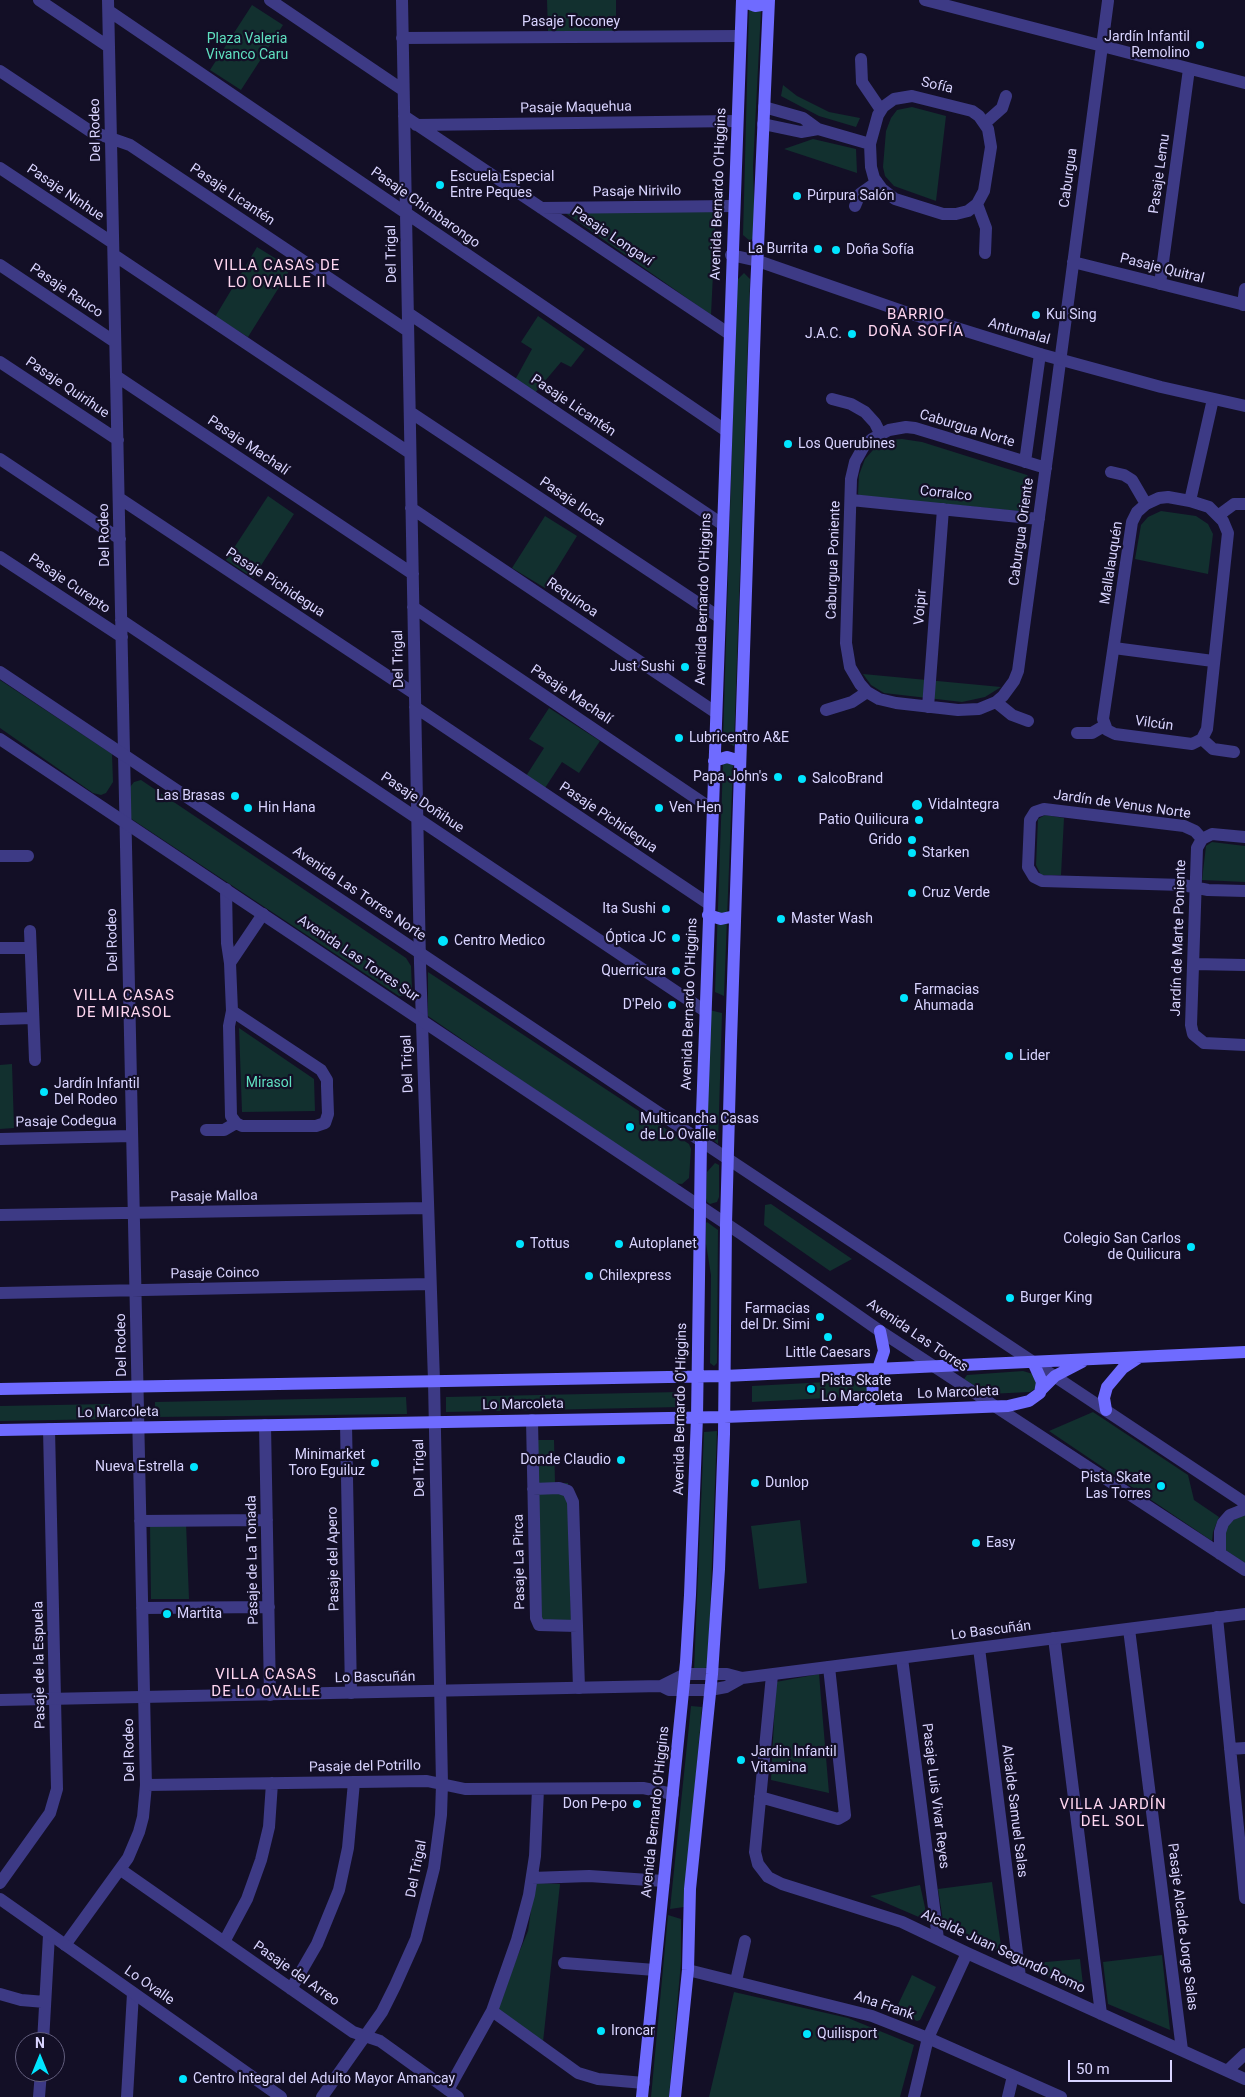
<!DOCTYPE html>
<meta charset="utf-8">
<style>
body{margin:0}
#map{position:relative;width:1245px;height:2097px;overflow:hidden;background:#130f26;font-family:Roboto,sans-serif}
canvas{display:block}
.north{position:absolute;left:15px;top:2032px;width:50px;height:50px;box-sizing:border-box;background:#130f26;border:1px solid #625e7d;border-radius:50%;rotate:0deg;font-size:14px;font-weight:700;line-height:20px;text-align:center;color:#d9d4ff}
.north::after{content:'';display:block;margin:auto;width:18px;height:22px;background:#00e5ff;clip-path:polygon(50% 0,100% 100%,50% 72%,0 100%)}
.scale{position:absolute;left:1068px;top:2060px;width:104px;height:22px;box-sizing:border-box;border:2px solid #d9d4ff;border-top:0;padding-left:6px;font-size:15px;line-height:18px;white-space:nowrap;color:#d9d4ff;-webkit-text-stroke:4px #130f26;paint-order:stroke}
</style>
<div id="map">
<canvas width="1245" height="2097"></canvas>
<div class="north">N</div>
<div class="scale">50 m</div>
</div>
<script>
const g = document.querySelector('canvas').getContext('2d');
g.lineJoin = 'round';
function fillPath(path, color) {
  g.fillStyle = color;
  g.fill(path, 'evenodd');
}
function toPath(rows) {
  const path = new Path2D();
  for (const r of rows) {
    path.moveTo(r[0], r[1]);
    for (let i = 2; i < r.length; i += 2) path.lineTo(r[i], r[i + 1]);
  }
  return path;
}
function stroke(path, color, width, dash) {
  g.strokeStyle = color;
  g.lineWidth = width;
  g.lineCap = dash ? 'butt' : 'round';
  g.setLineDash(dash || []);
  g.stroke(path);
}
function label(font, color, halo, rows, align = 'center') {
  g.font = font + ' Roboto,sans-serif';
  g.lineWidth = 4.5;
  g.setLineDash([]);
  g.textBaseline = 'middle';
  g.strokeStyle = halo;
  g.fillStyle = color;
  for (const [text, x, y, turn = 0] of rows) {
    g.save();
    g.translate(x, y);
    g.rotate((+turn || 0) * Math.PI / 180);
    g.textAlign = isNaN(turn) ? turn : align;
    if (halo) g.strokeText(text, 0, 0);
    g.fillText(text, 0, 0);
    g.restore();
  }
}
fillPath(toPath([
 [547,0,616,0,616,31,548,31],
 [252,5,283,25,241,90,210,70],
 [749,8,761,10,753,166,755,236,750,241,743,235],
 [783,85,797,96,829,112,860,118,856,127,819,116,781,96],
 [912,107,946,116,936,201,894,186,885,176,883,167,886,131,891,118,897,110],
 [813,139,856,149,857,173,784,149],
 [564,212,716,212,711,315],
 [257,247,291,268,248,337,215,317],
 [744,273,750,279,734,746,723,741,737,280],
 [538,316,585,349,571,367,561,362,534,394,515,380,532,349,521,342],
 [902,439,922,442,1027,475,1032,481,1033,486,1030,511,1028,512,860,496,858,494,859,475,865,459,873,450,883,443,889,440],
 [268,496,294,514,253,578,226,560],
 [1161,511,1196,516,1208,524,1213,534,1208,574,1135,559,1141,525,1148,517],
 [545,516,577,536,545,588,512,568],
 [863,674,1001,687,985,697,962,702,884,693,871,685],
 [0,680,112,754,113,782,106,793,101,795,93,793,0,728],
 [549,708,600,741,579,773,562,762,545,788,526,776,544,748,529,739],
 [729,762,733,765,724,996,715,992,723,764],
 [141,780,406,958,411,966,412,990,409,994,406,996,399,996,130,818,130,787,134,782],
 [1045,815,1064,818,1061,875,1041,875,1036,865,1038,819],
 [1212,842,1245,846,1245,882,1202,880,1206,846],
 [428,972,689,1144,691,1149,689,1178,682,1184,671,1183,428,1016],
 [709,1010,722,1013,718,1144,707,1135],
 [239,1028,314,1079,315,1111,242,1112],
 [12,1064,14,1128,0,1129,0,1065],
 [715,1163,719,1165,719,1197,717,1202,710,1204,707,1202,706,1198,707,1172],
 [771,1204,852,1259,830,1271,764,1225,765,1205],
 [707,1222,718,1230,717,1363,714,1366,710,1363,711,1275,706,1244,706,1223],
 [1023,1371,1033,1374,1037,1379,1036,1388,1030,1392,988,1394,964,1379,967,1375],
 [865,1380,870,1391,865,1396,752,1402,752,1386],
 [680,1392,680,1407,446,1412,446,1397],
 [406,1397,407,1414,155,1417,155,1402],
 [110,1404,110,1419,0,1421,0,1406],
 [1093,1412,1188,1475,1194,1500,1219,1517,1213,1532,1212,1541,1049,1431],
 [717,1431,708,1667,694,1671,704,1432],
 [535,1440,554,1440,555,1483,568,1483,571,1622,539,1623],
 [1245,1514,1245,1563,1224,1549,1226,1524],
 [800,1520,807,1583,759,1589,751,1526],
 [186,1523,189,1599,151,1599,150,1524],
 [819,1674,829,1793,771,1780,776,1682],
 [691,1706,702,1707,684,1907,670,1909],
 [992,1882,1002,1953,944,1927,938,1889],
 [535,1883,560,1884,543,2042,496,2008,528,1931],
 [920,1885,928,1921,870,1896],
 [668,1915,681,1919,681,1962,669,2097,651,2097],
 [1162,1955,1170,2030,1108,2004,1103,1962],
 [1080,1959,1084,1993,1023,1964],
 [912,1975,936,1987,920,2020,917,2021,895,2011],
 [734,1992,848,2018,914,2045,900,2097,709,2097]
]), '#12302f');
stroke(toPath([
 [39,0,109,47],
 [270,0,403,90],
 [925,0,1245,83],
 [109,11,725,430],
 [402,38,740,36],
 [861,59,862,82,881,110],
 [0,71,90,131,130,145,408,331],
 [912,96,972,111,979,116,988,129,991,147,984,191,977,204,968,211,956,214,943,214,895,199,882,189,874,178,871,167,870,144,878,115,883,107,894,99,912,96],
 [764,107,803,118,818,129,870,144],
 [404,116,728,333],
 [985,123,1002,108,1006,96],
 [763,124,801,132,818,129],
 [416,125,737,121],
 [0,168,113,243],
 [977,204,986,228,985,253],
 [855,206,860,194,877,182],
 [541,208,733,206],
 [114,255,410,453],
 [1073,262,1245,305],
 [0,265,115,342],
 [1160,284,1189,69],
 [1243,305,1245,289],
 [408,313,722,524],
 [0,362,118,440],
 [116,376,413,574],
 [832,399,851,404,865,412,875,423,880,433],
 [410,412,719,617],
 [0,459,120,539],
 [1025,462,1040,354],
 [1046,468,915,428,906,427,889,430,872,439,864,446,855,462,851,479,846,643,850,667,860,684,867,692,879,699,896,703,958,710,979,709,996,702,1003,696,1014,681,1018,671,1057,385,1108,1],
 [1111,472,1124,475,1132,480,1146,504],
 [1168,497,1190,501,1209,507,1223,521,1228,533,1207,729,1202,739,1192,744,1115,734,1107,730,1103,719,1132,522,1137,512,1146,504,1159,498,1168,497],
 [119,498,415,694],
 [851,500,1039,519],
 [1190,501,1213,399],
 [411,508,715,712],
 [1219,515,1234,504,1245,504],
 [0,557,122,637],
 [413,607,712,809],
 [121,620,705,1011],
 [1114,648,1213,661],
 [996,702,1012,715,1028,721],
 [415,707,709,904],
 [928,707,943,509],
 [826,710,852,702,867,692],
 [1077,733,1092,733,1104,726],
 [1202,739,1213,749,1234,752],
 [1245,837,1212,834,1202,839,1197,848,1191,1025,1193,1034,1204,1043,1245,1045],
 [1202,839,1195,831,1184,826,1044,809,1035,812,1030,820,1028,867,1034,877,1042,881,1183,885,1208,890,1245,891],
 [0,856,28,856],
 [226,889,227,943,230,963,232,1011,229,1026,231,1116,236,1123,242,1126,316,1126,325,1123,328,1114,327,1086,327,1080,321,1070,232,1011],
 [30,931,35,1060],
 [0,948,30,948],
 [230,963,263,914],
 [1193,964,1245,965],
 [0,1019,33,1018],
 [206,1130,224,1130,236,1123],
 [0,1139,132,1136],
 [0,1215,428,1208],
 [0,1293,430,1284],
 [532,1420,536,1618,539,1625,577,1626],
 [346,1424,351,1693],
 [265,1425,270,1695],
 [533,1489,559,1488,568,1491,573,1502,579,1688],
 [140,1521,267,1520],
 [142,1608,269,1607],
 [1217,1617,1245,1898],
 [1129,1629,1182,2050],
 [1054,1638,1101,2014],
 [979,1648,1020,1977],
 [902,1658,938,1939],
 [772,1675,755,1852,758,1864,768,1877,782,1884,902,1922,967,1953,1245,2079],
 [1230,1749,1245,1748],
 [146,1785,427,1781,465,1789,643,1788,673,1794],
 [760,1797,838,1819,845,1815,829,1667],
 [121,1870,353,2032,380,2041,458,2097],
 [532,1878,589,1876,664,1881],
 [0,1883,50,1813,57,1789,49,1429],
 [224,1942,247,1899,261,1860,269,1827,272,1783],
 [65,1945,128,1858,139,1832,143,1817,146,1785,108,0],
 [564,1963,655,1970],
 [688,1970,872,2016,928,2038,1061,2097],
 [736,1981,745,1941],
 [291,1989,317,1944,339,1890,348,1848,354,1782],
 [0,1994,21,2000,45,2002],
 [492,2011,578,2073,598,2079,644,2083],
 [43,2042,49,1935],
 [1227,2071,1245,2054],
 [448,2090,492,2011,517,1940,529,1895,535,1856,538,1789],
 [39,2097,41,2072],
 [127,2097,133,1993],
 [322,2097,382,2012,395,1986,416,1939,434,1868,441,1815,442,1784,434,1381,420,963,402,0],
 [914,2097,928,2038,967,1953],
 [1008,2097,1013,2076]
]), '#3d3a85', 12);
stroke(toPath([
 [731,255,758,261,902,311,1040,354,1161,387,1245,406],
 [0,672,701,1141,1245,1503],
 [0,739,740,1233,880,1331,1245,1570],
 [1220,1554,1220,1532,1223,1523,1230,1515,1245,1509],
 [661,1686,685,1674,727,1674,742,1678,1245,1614],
 [0,1700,661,1686,669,1690,710,1690,726,1687,742,1678],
 [0,1899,281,2097]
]), '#3d3a85', 12);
stroke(toPath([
 [742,1,755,6,768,4],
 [714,761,727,757,740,761],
 [708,915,721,919,735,916],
 [878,1369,884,1351,880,1331],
 [0,1389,724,1376,1245,1352],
 [1041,1390,1055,1376,1082,1362],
 [1106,1410,1104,1398,1107,1387,1123,1368,1138,1358],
 [861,1411,870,1402,873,1394,872,1381,861,1370],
 [0,1430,724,1417,1008,1406,1029,1401,1040,1393,1042,1382,1033,1362],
 [642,2097,686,1662,690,1595,697,1417,701,1141,742,0],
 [675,2097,688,1970,690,1889,712,1674,719,1569,724,1434,726,1224,731,1041,756,291,769,0]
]), '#6f6bff', 12);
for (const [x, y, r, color] of [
 [1200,45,5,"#00e5ff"],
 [440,185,5,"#00e5ff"],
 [797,196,5,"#00e5ff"],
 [818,249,5,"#00e5ff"],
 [836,250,5,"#00e5ff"],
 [1036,315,5,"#00e5ff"],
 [852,334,5,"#00e5ff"],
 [788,444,5,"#00e5ff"],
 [685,667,5,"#00e5ff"],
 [679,738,5,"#00e5ff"],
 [778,777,5,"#00e5ff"],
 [802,779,5,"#00e5ff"],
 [235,796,5,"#00e5ff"],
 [917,805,6,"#00e5ff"],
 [248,808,5,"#00e5ff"],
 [659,808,5,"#00e5ff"],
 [919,820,5,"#00e5ff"],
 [912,840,5,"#00e5ff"],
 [912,853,5,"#00e5ff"],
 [912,893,5,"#00e5ff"],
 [666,909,5,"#00e5ff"],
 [781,919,5,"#00e5ff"],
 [676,938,5,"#00e5ff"],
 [443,941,6,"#00e5ff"],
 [676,971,5,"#00e5ff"],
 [904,998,5,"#00e5ff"],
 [672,1005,5,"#00e5ff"],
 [1009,1056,5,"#00e5ff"],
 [44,1092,5,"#00e5ff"],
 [630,1127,5,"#00e5ff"],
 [520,1244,5,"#00e5ff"],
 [619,1244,5,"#00e5ff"],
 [1191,1247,5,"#00e5ff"],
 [589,1276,5,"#00e5ff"],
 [1010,1298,5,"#00e5ff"],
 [820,1317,5,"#00e5ff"],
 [828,1337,5,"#00e5ff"],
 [811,1389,5,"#00e5ff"],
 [621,1460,5,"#00e5ff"],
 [375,1463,5,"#00e5ff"],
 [194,1467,5,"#00e5ff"],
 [755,1483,5,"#00e5ff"],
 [1161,1486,5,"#00e5ff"],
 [976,1543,5,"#00e5ff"],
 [167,1614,5,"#00e5ff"],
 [741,1760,5,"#00e5ff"],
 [637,1804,5,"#00e5ff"],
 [601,2031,5,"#00e5ff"],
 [807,2034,5,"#00e5ff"],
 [183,2079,5,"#00e5ff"]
]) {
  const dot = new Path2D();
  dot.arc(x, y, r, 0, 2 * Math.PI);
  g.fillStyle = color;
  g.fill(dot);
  stroke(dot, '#130f26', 2);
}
label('14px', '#d9d4ff', '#130f26', [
 ["Pasaje Toconey",571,22],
 ["Sofía",937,86,13],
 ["Pasaje Maquehua",576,108,-1],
 ["Del Rodeo",96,130,-91],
 ["Pasaje Lemu",1160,174,-82],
 ["Caburgua",1069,178,-82],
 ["Pasaje Nirivilo",637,192,-1],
 ["Pasaje Ninhue",65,193,34],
 ["Avenida Bernardo O'Higgins",719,194,-88],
 ["Pasaje Licantén",232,195,34],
 ["Pasaje Chimbarongo",425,208,35],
 ["Pasaje Longaví",612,237,34],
 ["Del Trigal",392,254,-91],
 ["Pasaje Quitral",1162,269,14],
 ["Pasaje Rauco",66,291,34],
 ["Antumalal",1019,332,16],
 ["Pasaje Quirihue",67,388,34],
 ["Pasaje Licantén",573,406,34],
 ["Caburgua Norte",967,429,17],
 ["Pasaje Machalí",248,446,34],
 ["Corralco",946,494,6],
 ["Pasaje Iloca",572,502,34],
 ["Caburgua Oriente",1022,532,-82],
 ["Del Rodeo",105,535,-91],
 ["Caburgua Poniente",834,560,-88],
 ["Mallalauquén",1112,563,-81],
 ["Pasaje Pichidegua",275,583,33],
 ["Pasaje Curepto",69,584,34],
 ["Requínoa",572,598,34],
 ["Avenida Bernardo O'Higgins",704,599,-88],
 ["Voipir",921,607,-86],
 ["Del Trigal",399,659,-91],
 ["Pasaje Machalí",571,695,34],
 ["Vilcún",1154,724,8],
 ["Pasaje Doñihue",422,803,34],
 ["Jardín de Venus Norte",1122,805,8],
 ["Pasaje Pichidegua",608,818,34],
 ["Avenida Las Torres Norte",359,894,34],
 ["Jardín de Marte Poniente",1179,938,-88],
 ["Del Rodeo",113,940,-91],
 ["Avenida Las Torres Sur",358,959,34],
 ["Avenida Bernardo O'Higgins",690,1004,-88],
 ["Del Trigal",408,1064,-92],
 ["Pasaje Codegua",66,1122,-1],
 ["Pasaje Malloa",214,1197,-1],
 ["Pasaje Coinco",215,1274,-1],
 ["Avenida Las Torres",917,1336,34],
 ["Del Rodeo",122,1345,-91],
 ["Lo Marcoleta",958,1393,-2],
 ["Lo Marcoleta",523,1405,-1],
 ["Avenida Bernardo O'Higgins",681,1409,-89],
 ["Lo Marcoleta",118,1413,-1],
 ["Del Trigal",420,1468,-91],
 ["Pasaje del Apero",334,1559,-91],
 ["Pasaje de La Tonada",253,1560,-91],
 ["Pasaje La Pirca",520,1562,-91],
 ["Lo Bascuñán",991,1631,-7],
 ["Pasaje de la Espuela",40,1665,-91],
 ["Lo Bascuñán",375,1678,-1],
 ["Del Rodeo",130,1750,-91],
 ["Pasaje del Potrillo",365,1767,-1],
 ["Pasaje Luis Vivar Reyes",935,1796,83],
 ["Alcalde Samuel Salas",1014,1811,83],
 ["Avenida Bernardo O'Higgins",656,1812,-84],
 ["Del Trigal",417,1869,-79],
 ["Pasaje Alcalde Jorge Salas",1182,1927,83],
 ["Alcalde Juan Segundo Romo",1003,1952,25],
 ["Pasaje del Arreo",296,1974,35],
 ["Lo Ovalle",149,1986,35],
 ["Ana Frank",884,2006,19]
]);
label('14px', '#d9d4ff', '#130f26', [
 ["Jardín Infantil",1190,37,"right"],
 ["Remolino",1190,53,"right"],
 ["Escuela Especial",450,177],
 ["Entre Peques",450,193],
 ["Púrpura Salón",807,196],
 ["La Burrita",808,249,"right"],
 ["Doña Sofía",846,250],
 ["Kui Sing",1046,315],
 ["J.A.C.",842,334,"right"],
 ["Los Querubines",798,444],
 ["Just Sushi",675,667,"right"],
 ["Lubricentro A&E",689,738],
 ["Papa John's",768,777,"right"],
 ["SalcoBrand",812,779],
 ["Las Brasas",225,796,"right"],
 ["VidaIntegra",928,805],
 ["Hin Hana",258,808],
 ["Ven Hen",669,808],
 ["Patio Quilicura",909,820,"right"],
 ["Grido",902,840,"right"],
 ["Starken",922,853],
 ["Cruz Verde",922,893],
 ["Ita Sushi",656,909,"right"],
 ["Master Wash",791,919],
 ["Óptica JC",666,938,"right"],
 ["Centro Medico",454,941],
 ["Querricura",666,971,"right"],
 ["Farmacias",914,990],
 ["Ahumada",914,1006],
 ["D'Pelo",662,1005,"right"],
 ["Lider",1019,1056],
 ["Jardín Infantil",54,1084],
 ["Del Rodeo",54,1100],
 ["Multicancha Casas",640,1119],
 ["de Lo Ovalle",640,1135],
 ["Colegio San Carlos",1181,1239,"right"],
 ["de Quilicura",1181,1255,"right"],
 ["Tottus",530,1244],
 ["Autoplanet",629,1244],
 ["Chilexpress",599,1276],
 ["Burger King",1020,1298],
 ["Farmacias",810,1309,"right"],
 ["del Dr. Simi",810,1325,"right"],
 ["Little Caesars",828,1353,"center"],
 ["Pista Skate",821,1381],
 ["Lo Marcoleta",821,1397],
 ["Minimarket",365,1455,"right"],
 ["Toro Eguiluz",365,1471,"right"],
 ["Donde Claudio",611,1460,"right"],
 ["Nueva Estrella",184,1467,"right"],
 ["Pista Skate",1151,1478,"right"],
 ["Las Torres",1151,1494,"right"],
 ["Dunlop",765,1483],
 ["Easy",986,1543],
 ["Martita",177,1614],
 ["Jardin Infantil",751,1752],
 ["Vitamina",751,1768],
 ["Don Pe-po",627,1804,"right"],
 ["Ironcar",611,2031],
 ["Quilisport",817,2034],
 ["Centro Integral del Adulto Mayor Amancay",193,2079]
], 'left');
label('14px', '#5fe0c0', '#130f26', [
 ["Plaza Valeria",247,39],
 ["Vivanco Caru",247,55],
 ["Mirasol",269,1083]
]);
g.letterSpacing = '1px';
label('15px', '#ffd6f0', '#130f26', [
 ["VILLA CASAS DE",277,266],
 ["LO OVALLE II",277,283],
 ["BARRIO",916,315],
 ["DOÑA SOFÍA",916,332],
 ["VILLA CASAS",124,996],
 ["DE MIRASOL",124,1013],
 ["VILLA CASAS",266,1675],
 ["DE LO OVALLE",266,1692],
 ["VILLA JARDÍN",1113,1805],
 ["DEL SOL",1113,1822]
]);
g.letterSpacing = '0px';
</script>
